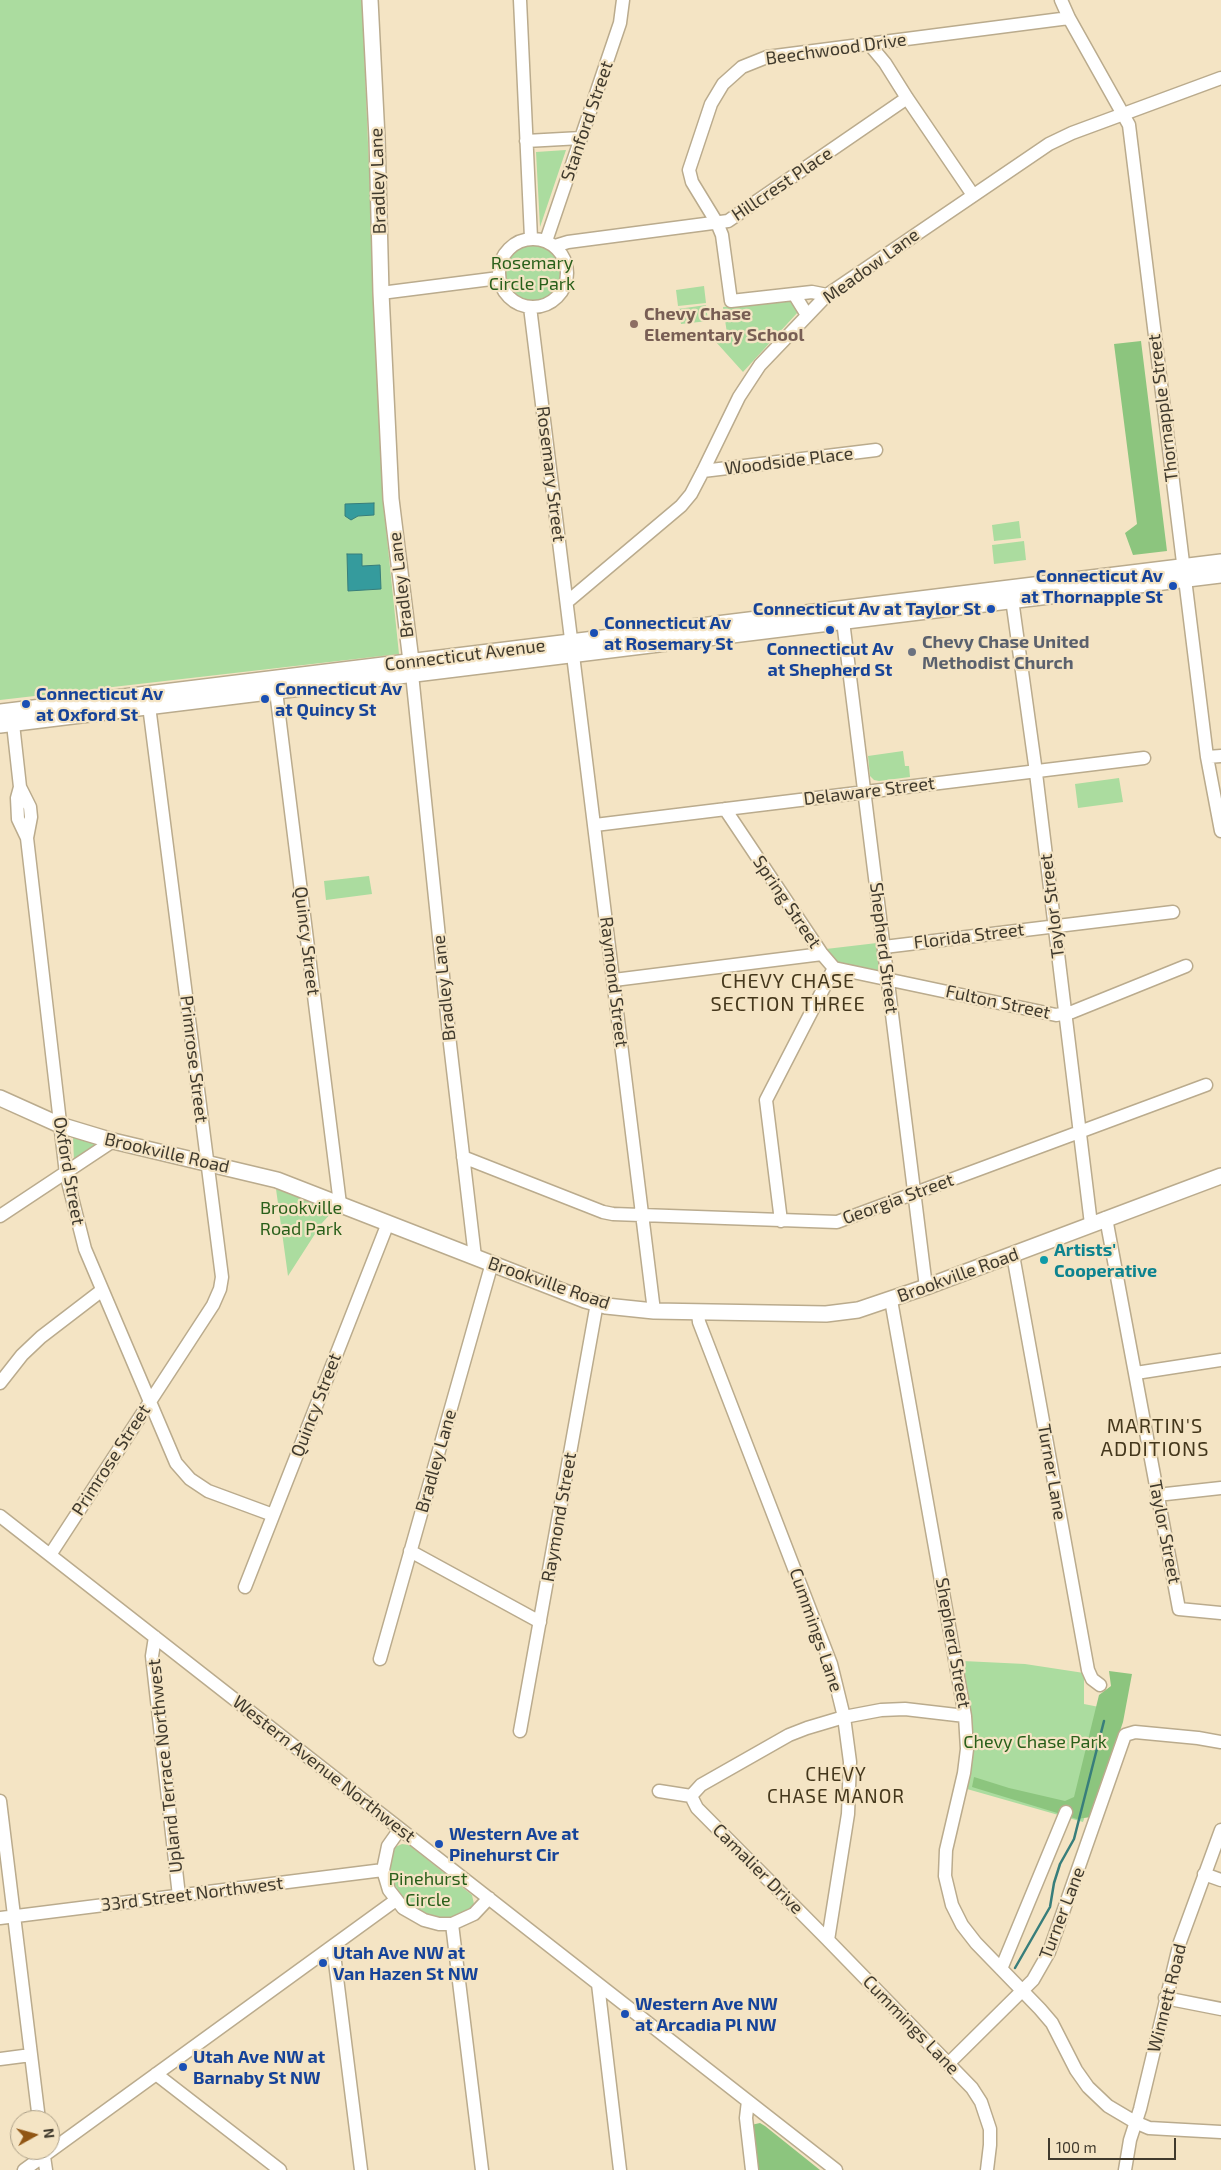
<!DOCTYPE html>
<style>
body{margin:0}
#map{position:relative;width:1221px;height:2170px;overflow:hidden;background:#f4e4c4;font-family:"Exo 2",sans-serif}
canvas{display:block}
.north{position:absolute;left:10px;top:2110px;width:50px;height:50px;box-sizing:border-box;background:#f4e4c4;border:1px solid #aca088;border-radius:50%;rotate:83deg;font-size:14px;font-weight:700;line-height:20px;text-align:center;color:#403a2d}
.north::after{content:'';display:block;margin:auto;width:18px;height:22px;background:#915614;clip-path:polygon(50% 0,100% 100%,50% 72%,0 100%)}
.scale{position:absolute;left:1048px;top:2138px;width:128px;height:22px;box-sizing:border-box;border:2px solid #403a2d;border-top:0;padding-left:6px;font-size:15px;line-height:18px;white-space:nowrap;color:#403a2d;-webkit-text-stroke:4px #f4e4c4;paint-order:stroke}
</style>
<div id="map">
<canvas width="1221" height="2170"></canvas>
<div class="north">N</div>
<div class="scale">100 m</div>
</div>
<script>
const g = document.querySelector('canvas').getContext('2d');
g.lineJoin = 'round';
function fillPath(path, color) {
  g.fillStyle = color;
  g.fill(path, 'evenodd');
}
function toPath(rows) {
  const path = new Path2D();
  for (const r of rows) {
    if (r.length === 3) {
      path.moveTo(r[0] + r[2], r[1]);
      path.arc(r[0], r[1], r[2], 0, 2 * Math.PI);
      continue;
    }
    path.moveTo(r[0], r[1]);
    for (let i = 2; i < r.length; i += 2) path.lineTo(r[i], r[i + 1]);
  }
  return path;
}
function stroke(path, color, width, dash) {
  g.strokeStyle = color;
  g.lineWidth = width;
  g.lineCap = dash ? 'butt' : 'round';
  g.setLineDash(dash || []);
  g.stroke(path);
}
function label(font, color, halo, rows, align = 'center') {
  g.font = font + ' "Exo 2",sans-serif';
  g.lineWidth = 4.5;
  g.setLineDash([]);
  g.textBaseline = 'middle';
  g.strokeStyle = halo;
  g.fillStyle = color;
  for (const [text, x, y, turn = 0] of rows) {
    g.save();
    g.translate(x, y);
    g.rotate((+turn || 0) * Math.PI / 180);
    g.textAlign = isNaN(turn) ? turn : align;
    if (halo) g.strokeText(text, 0, 0);
    g.fillText(text, 0, 0);
    g.restore();
  }
}
fillPath(toPath([
 [0,0,362,0,383,500,399,654,0,700],
 [566,150,540,227,536,152],
 [532,273,28],
 [704,286,706,303,678,306,676,290],
 [789,300,798,312,743,372,716,342,727,333,723,307],
 [706,305,708,321,681,324,678,309],
 [1019,521,1021,538,994,541,992,525],
 [1024,541,1026,560,994,564,992,545],
 [903,751,905,766,909,766,910,777,879,781,874,780,870,776,868,756],
 [1119,778,1123,802,1078,808,1075,784],
 [369,876,372,894,326,900,324,881],
 [877,943,880,967,875,973,836,965,826,949],
 [73,1136,94,1143,94,1147,74,1162],
 [276,1189,326,1206,334,1210,322,1223,288,1276],
 [963,1661,1025,1664,1084,1673,1084,1704,1119,1711,1083,1822,967,1789,972,1749,972,1727],
 [402,1844,409,1845,472,1895,474,1904,470,1911,451,1918,438,1917,426,1915,404,1900,395,1885,390,1867,393,1848]
]), '#abdc9f');
fillPath(toPath([
 [1141,341,1167,551,1133,555,1125,533,1137,524,1114,344],
 [1109,1671,1132,1674,1123,1722,1091,1817,1077,1819,972,1787,974,1777,1009,1788,1065,1801,1074,1797,1099,1695,1111,1686],
 [760,2123,765,2126,820,2170,757,2170,751,2125]
]), '#8cc57e');
const water = toPath([
 [374,503,374,515,358,516,351,520,345,516,345,504,374,503],
 [347,554,362,554,362,566,380,565,381,589,348,591,347,554]
]);
fillPath(water, '#359b9d');
stroke(water, '#387e7b', 1);
stroke(toPath([
 [1015,1968,1050,1907,1054,1883,1060,1864,1074,1839,1104,1721]
]), '#387e7b', 2.5);
const minor = toPath([
 [520,0,531,238],
 [1061,0,1069,18,1129,125,1207,757,1221,831],
 [870,45,885,63,907,98,973,195],
 [526,141,581,138],
 [533,273,34],
 [546,241,620,23,623,0],
 [555,246,568,242,728,221,907,98],
 [381,293,499,278],
 [794,294,807,315],
 [827,295,812,292,731,301,722,235,717,223,692,182,689,170,711,104,723,84,742,67,767,57,1069,18],
 [530,307,654,1311],
 [703,471,876,450],
 [1011,592,1035,765,1091,1224],
 [567,602,681,506,691,494,703,471,739,397,760,365,827,295,1049,144,1072,133,1221,78],
 [842,613,926,1287],
 [412,674,450,1044,475,1257],
 [275,683,340,1204],
 [12,715,20,787,17,798,18,819,27,838],
 [1207,757,1221,756],
 [20,787,30,807,31,817,27,838,66,1174,85,1249,176,1463,190,1479,208,1491,273,1515],
 [725,809,822,954,834,968,766,1100,781,1221],
 [595,825,1144,758],
 [884,947,1173,912],
 [834,968,1056,1015,1072,1012,1186,966],
 [614,980,822,954],
 [463,1157,603,1212,613,1214,837,1222,1206,1085],
 [0,1216,113,1141],
 [1106,1218,1179,1609,1221,1613],
 [1013,1255,1088,1670,1092,1679,1100,1685],
 [891,1300,965,1716,967,1749,964,1773,946,1850,945,1876,952,1905,962,1925,976,1943,1040,2009,1052,2023,1076,2070,1088,2087,1108,2106,1135,2122,1149,2128,1221,2132],
 [698,1313,699,1322,831,1664,844,1717,850,1762,848,1814,828,1940,972,2088,981,2102,990,2129,990,2145,987,2170],
 [1136,1373,1221,1360],
 [0,1383,22,1355,41,1337,101,1291],
 [1157,1495,1221,1488],
 [0,1516,836,2170],
 [410,1551,540,1622],
 [50,1555,213,1305,220,1289,222,1277,148,698],
 [245,1587,388,1223],
 [155,1637,152,1656,179,1896],
 [380,1659,492,1263],
 [520,1731,597,1303],
 [659,1791,691,1796,701,1785,789,1735,807,1728,844,1717,881,1710,905,1709,965,1716],
 [691,1796,697,1808,828,1940],
 [0,1801,39,2120],
 [400,1829,388,1846,383,1870,389,1890,403,1908,424,1920,439,1924,452,1924,474,1914,489,1898],
 [1204,1874,1221,1880],
 [0,1918,383,1870],
 [452,1924,482,2170],
 [333,1946,361,2170],
 [1001,1969,1066,1812],
 [598,1984,620,2170],
 [1165,1998,1221,2009],
 [0,2059,31,2055],
 [948,2064,1033,1980,1049,1952,1125,1735,1135,1732,1198,1738,1221,1742],
 [156,2074,280,2170],
 [748,2101,746,2118,752,2170],
 [43,2150,46,2170],
 [24,2170,396,1900],
 [1125,2170,1130,2140,1140,2109,1180,1942,1221,1830]
]);
const major = toPath([
 [370,0,377,138,381,293,391,499,412,669],
 [0,712,1221,562],
 [0,725,1221,575],
 [0,1098,60,1125,113,1141,277,1180,585,1300,606,1306,654,1311,826,1314,858,1310,926,1287,1221,1176]
]);
stroke(minor, '#baab8d', 15);
stroke(major, '#baab8d', 18);
stroke(minor, '#fff', 12);
stroke(major, '#fff', 15);
for (const [x, y, r, color] of [
 [634,324,5,"#8d6e63"],
 [1173,586,5,"#1a4fb4"],
 [991,609,5,"#1a4fb4"],
 [830,630,5,"#1a4fb4"],
 [594,633,5,"#1a4fb4"],
 [912,652,5,"#6b7280"],
 [265,699,5,"#1a4fb4"],
 [26,704,5,"#1a4fb4"],
 [1044,1260,5,"#0f9aa8"],
 [439,1844,5,"#1a4fb4"],
 [323,1963,5,"#1a4fb4"],
 [625,2014,5,"#1a4fb4"],
 [183,2067,5,"#1a4fb4"]
]) {
  const dot = new Path2D();
  dot.arc(x, y, r, 0, 2 * Math.PI);
  g.fillStyle = color;
  g.fill(dot);
  stroke(dot, '#f4e4c4', 2);
}
label('18px', '#403a2d', '#f4e4c4', [
 ["Beechwood Drive",836,49,-8],
 ["Stanford Street",587,121,-71],
 ["Bradley Lane",378,181,-92],
 ["Hillcrest Place",782,184,-34],
 ["Meadow Lane",871,266,-36],
 ["Thornapple Street",1163,408,-97],
 ["Woodside Place",789,461,-7],
 ["Rosemary Street",551,474,83],
 ["Bradley Lane",401,585,-97],
 ["Connecticut Avenue",465,655,-7],
 ["Delaware Street",869,791,-7],
 ["Spring Street",787,902,56],
 ["Taylor Street",1052,906,-97],
 ["Florida Street",969,936,-7],
 ["Quincy Street",307,941,83],
 ["Shepherd Street",884,948,83],
 ["Raymond Street",614,982,83],
 ["Bradley Lane",444,988,-96],
 ["Fulton Street",998,1002,12],
 ["Primrose Street",194,1059,83],
 ["Brookville Road",167,1153,13],
 ["Oxford Street",69,1171,80],
 ["Georgia Street",898,1199,-20],
 ["Brookville Road",958,1275,-20],
 ["Brookville Road",549,1283,19],
 ["Quincy Street",316,1405,-69],
 ["Primrose Street",111,1460,-57],
 ["Bradley Lane",436,1461,-74],
 ["Turner Lane",1052,1472,80],
 ["Raymond Street",559,1517,-80],
 ["Taylor Street",1165,1532,79],
 ["Cummings Lane",816,1630,71],
 ["Shepherd Street",953,1643,80],
 ["Upland Terrace Northwest",165,1766,-96],
 ["Western Avenue Northwest",324,1769,38],
 ["Camalier Drive",758,1869,45],
 ["33rd Street Northwest",192,1894,-7],
 ["Turner Lane",1062,1913,-69],
 ["Winnett Road",1167,1998,-76],
 ["Cummings Lane",911,2025,46]
]);
label('18px', '#295f1a', '#f4e4c4', [
 ["Rosemary",532,263],
 ["Circle Park",532,284],
 ["Brookville",301,1208],
 ["Road Park",301,1229],
 ["Chevy Chase Park",1035,1742],
 ["Pinehurst",428,1879],
 ["Circle",428,1900]
]);
label('bold 18px', '#785e54', '#f4e4c4', [
 ["Chevy Chase",644,314],
 ["Elementary School",644,335]
], 'left');
label('bold 18px', '#164399', '#f4e4c4', [
 ["Connecticut Av",1163,576,"right"],
 ["at Thornapple St",1163,597,"right"],
 ["Connecticut Av at Taylor St",981,609,"right"],
 ["Connecticut Av",604,623],
 ["at Rosemary St",604,644],
 ["Connecticut Av",830,649,"center"],
 ["at Shepherd St",830,670,"center"],
 ["Connecticut Av",275,689],
 ["at Quincy St",275,710],
 ["Connecticut Av",36,694],
 ["at Oxford St",36,715],
 ["Western Ave at",449,1834],
 ["Pinehurst Cir",449,1855],
 ["Utah Ave NW at",333,1953],
 ["Van Hazen St NW",333,1974],
 ["Western Ave NW",635,2004],
 ["at Arcadia Pl NW",635,2025],
 ["Utah Ave NW at",193,2057],
 ["Barnaby St NW",193,2078]
], 'left');
label('bold 18px', '#5b616d', '#f4e4c4', [
 ["Chevy Chase United",922,642],
 ["Methodist Church",922,663]
], 'left');
label('bold 18px', '#0d838f', '#f4e4c4', [
 ["Artists'",1054,1250],
 ["Cooperative",1054,1271]
], 'left');
g.letterSpacing = '1px';
label('19px', '#44371c', '#f4e4c4', [
 ["CHEVY",836,1775],
 ["CHASE MANOR",836,1797]
]);
g.letterSpacing = '0px';
g.letterSpacing = '1px';
label('20px', '#44371c', '#f4e4c4', [
 ["CHEVY CHASE",788,981],
 ["SECTION THREE",788,1004],
 ["MARTIN'S",1155,1426],
 ["ADDITIONS",1155,1449]
]);
g.letterSpacing = '0px';
</script>
